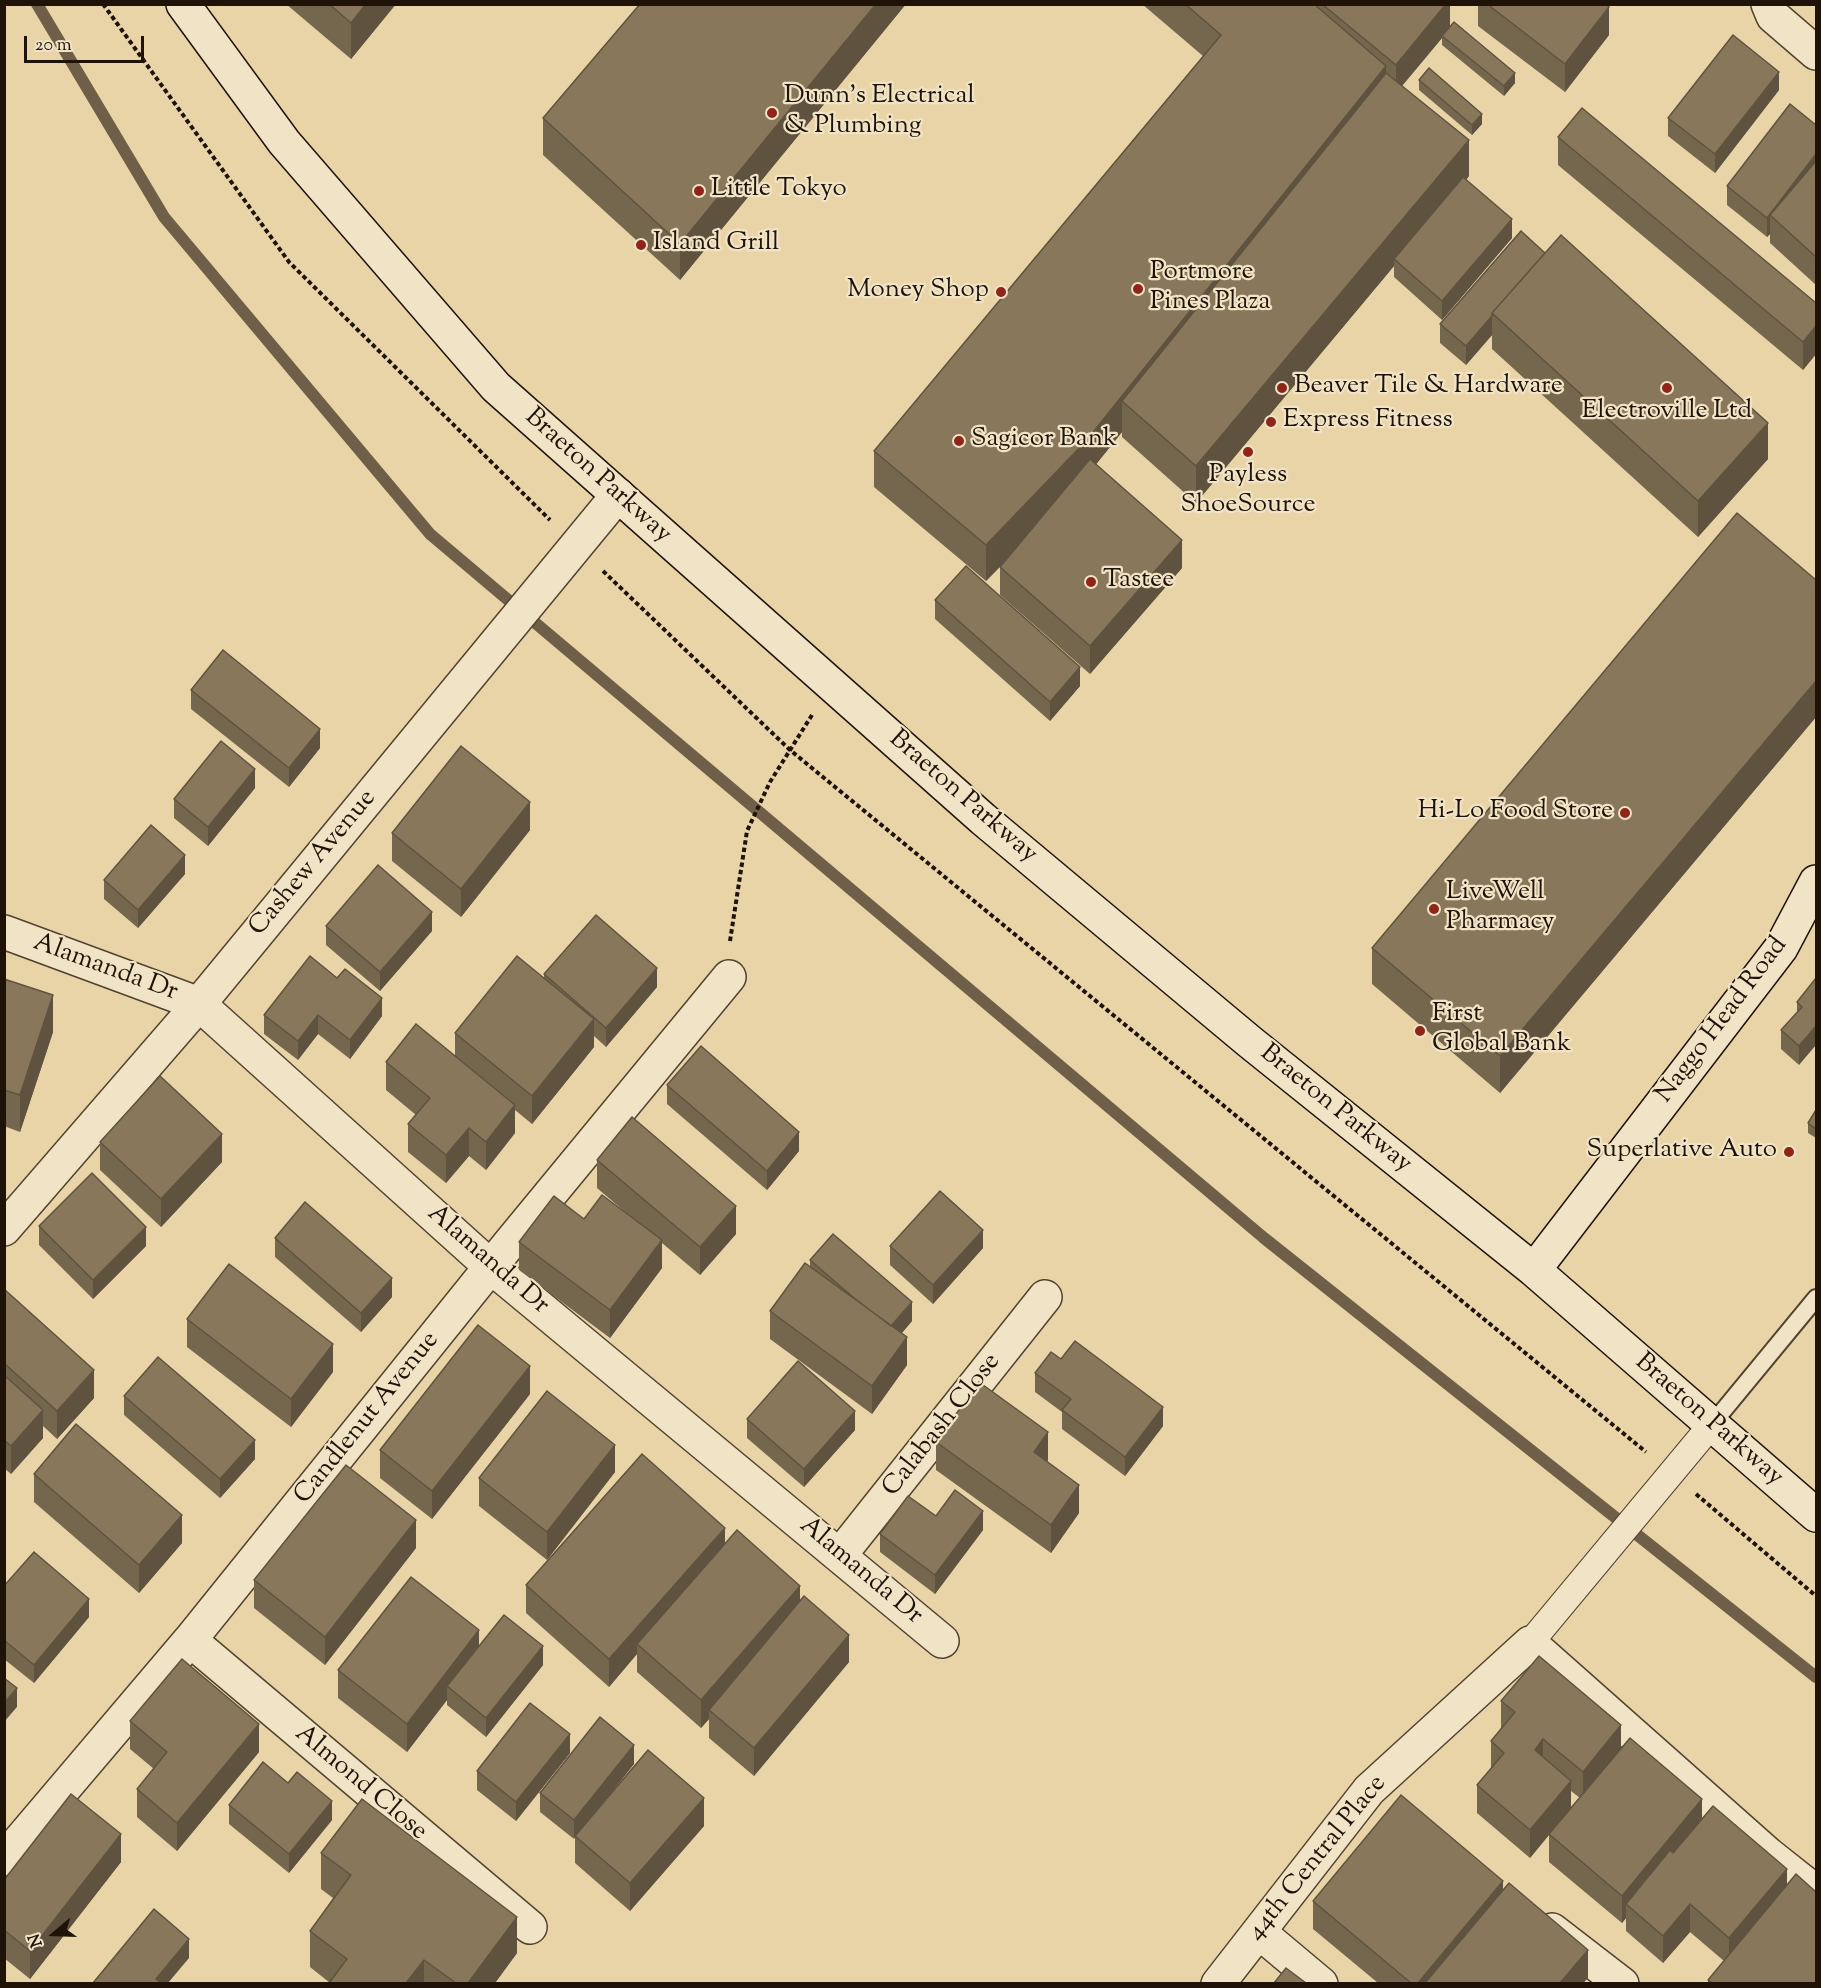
<!DOCTYPE html>
<style>
body{margin:0}
#map{position:relative;width:1821px;height:1988px;overflow:hidden;background:#e9d4a8;font-family:"Sorts Mill Goudy",serif}
canvas{display:block}
.frame{position:absolute;inset:0;border:6px solid #1f1308;pointer-events:none}
.north{position:absolute;left:24px;top:1904px;width:60px;height:60px;-webkit-text-stroke:4px #f1e3c6;paint-order:stroke;rotate:251deg;font-size:16px;font-weight:700;line-height:24px;text-align:center;color:#1f1308}
.north::after{content:'';display:block;margin:auto;width:21px;height:27px;background:#1f1308;clip-path:polygon(50% 0,100% 100%,50% 72%,0 100%)}
.scale{position:absolute;left:24px;top:36px;width:120px;height:27px;box-sizing:border-box;border:3px solid #1f1308;border-top:0;padding-left:8px;font-size:18px;line-height:21px;white-space:nowrap;color:#1f1308;-webkit-text-stroke:4px #f1e3c6;paint-order:stroke}
</style>
<div id="map">
<canvas width="1821" height="1988"></canvas>
<div class="frame"></div>
<div class="north">N</div>
<div class="scale">20 m</div>
</div>
<script>
const g = document.querySelector('canvas').getContext('2d');
g.lineJoin = 'round';
function toPath(rows) {
  const path = new Path2D();
  for (const r of rows) {
    path.moveTo(r[0], r[1]);
    for (let i = 2; i < r.length; i += 2) path.lineTo(r[i], r[i + 1]);
  }
  return path;
}
function stroke(path, color, width, dash) {
  g.strokeStyle = color;
  g.lineWidth = width;
  g.lineCap = dash ? 'butt' : 'round';
  g.setLineDash(dash || []);
  g.stroke(path);
}
function fillPath(path, color) {
  g.fillStyle = color;
  g.fill(path, 'evenodd');
}
function label(font, color, halo, rows, align = 'center') {
  g.font = font + ' "Sorts Mill Goudy",serif';
  g.lineWidth = 4.5;
  g.setLineDash([]);
  g.textBaseline = 'middle';
  g.strokeStyle = halo;
  g.fillStyle = color;
  for (const [text, x, y, turn = 0] of rows) {
    g.save();
    g.translate(x, y);
    g.rotate((+turn || 0) * Math.PI / 180);
    g.textAlign = isNaN(turn) ? turn : align;
    if (halo) g.strokeText(text, 0, 0);
    g.fillText(text, 0, 0);
    g.restore();
  }
}
stroke(toPath([
 [37,4,164,217,430,534,1264,1238,1816,1677]
]), '#6f5f48', 12);
const service = toPath([
 [1713,1423,1816,1298]
]);
const pedestrian = toPath([
 [1530,1643,1713,1423]
]);
const minor = toPath([
 [1768,4,1773,16,1816,53],
 [4,932,199,1004,491,1267,942,1641],
 [4,1229,199,1004,618,495],
 [840,1555,1045,1297],
 [190,1640,530,1927],
 [4,1859,190,1640,509,1244,729,977],
 [1552,1930,1622,1984],
 [1259,1932,1321,1984],
 [1218,1984,1369,1790,1530,1643,1768,1854,1816,1892]
]);
const secondary = toPath([
 [183,4,284,142,496,387,983,819,1250,1042,1534,1270,1816,1515],
 [1534,1270,1781,948,1816,882]
]);
stroke(service, '#524330', 20);
stroke(pedestrian, '#524330', 28);
stroke(minor, '#524330', 36);
stroke(secondary, '#1f1308', 36);
stroke(toPath([
 [103,4,289,262,550,520],
 [603,571,790,750,1646,1452],
 [730,941,747,831,770,782,812,715],
 [1696,1494,1816,1596]
]), '#1f1308', 4, [4.5, 3]);
stroke(service, '#f1e3c6', 16);
stroke(pedestrian, '#f1e3c6', 26);
stroke(minor, '#f1e3c6', 33);
stroke(secondary, '#f1e3c6', 33);
fillPath(toPath([
 [286,4,396,4,351,59],
 [906,4,680,280,543,155,543,118],
 [1142,4,1450,4,1450,27,1515,83,1504,96,1442,45,1442,38,1402,86,1469,176,1466,180,1512,238,1442,320,1394,277,1394,266,1196,503,1122,437,1122,432,1096,464,1182,568,1090,674,1000,595,1000,567,986,581,874,487,874,451,1203,56],
 [1478,4,1606,4,1609,35,1565,92,1478,26],
 [1419,80,1482,124,1472,135,1419,90],
 [1779,90,1715,173,1668,136,1668,118],
 [1816,125,1816,285,1770,243,1770,234,1767,237,1727,205,1727,186],
 [1558,137,1816,303,1816,354,1803,370,1558,165],
 [1521,231,1768,459,1698,537,1492,349,1492,335,1466,365,1440,343,1440,324],
 [1816,580,1816,717,1500,1093,1372,984,1372,948],
 [935,600,1080,686,1050,721,935,619],
 [191,690,320,748,289,787,191,709],
 [255,788,208,846,174,818,174,799],
 [530,830,461,917,392,861,392,833],
 [185,874,138,928,104,899,104,880],
 [326,926,432,931,380,991,326,945],
 [544,974,657,987,606,1047,594,1036,594,1047,532,1124,515,1110,515,1133,486,1170,469,1156,446,1183,408,1152,408,1124,416,1115,386,1090,386,1062,455,1056,455,1033,544,979],
 [1816,978,1799,1065,1781,1049,1781,1030,1797,1012,1797,1002],
 [4,979,53,1032,20,1132,4,1126],
 [264,1015,382,1016,350,1059,318,1034,298,1060,264,1034],
 [667,1085,799,1151,767,1190,667,1104],
 [1816,1110,1816,1138,1808,1133,1808,1123],
 [100,1142,222,1162,161,1227,100,1170],
 [597,1160,736,1234,700,1275,662,1243,662,1268,610,1338,519,1270,519,1242,584,1219,631,1217,597,1188],
 [39,1226,146,1246,93,1299,39,1245],
 [275,1238,392,1297,361,1332,275,1257],
 [890,1246,983,1248,933,1304,890,1265],
 [810,1260,912,1321,901,1334,907,1365,872,1414,770,1339,770,1311,810,1266],
 [4,1289,94,1398,57,1439,43,1426,43,1438,11,1474,4,1468],
 [187,1319,333,1372,291,1427,187,1347],
 [1061,1359,1163,1426,1125,1476,1062,1429,1062,1412,1035,1392,1035,1373],
 [530,1394,432,1519,380,1478,380,1450],
 [124,1396,255,1459,220,1498,124,1415],
 [747,1419,855,1430,804,1487,747,1438],
 [936,1442,1048,1460,1047,1461,1079,1513,1051,1553,936,1470],
 [615,1472,547,1560,479,1506,479,1478],
 [34,1474,182,1543,139,1593,34,1502],
 [936,1516,983,1530,935,1594,880,1552,880,1534],
 [725,1544,800,1601,849,1662,754,1776,709,1738,709,1719,701,1728,637,1672,637,1654,609,1687,526,1613,526,1585],
 [416,1548,325,1665,254,1608,254,1580],
 [4,1586,89,1617,34,1683,4,1659],
 [479,1646,543,1665,486,1737,447,1705,447,1700,407,1752,338,1698,338,1670],
 [1501,1701,1621,1749,1702,1819,1787,1885,1816,1983,1708,1983,1708,1980,1724,1961,1690,1932,1663,1963,1626,1931,1626,1918,1622,1923,1549,1862,1549,1835,1530,1858,1477,1813,1477,1785,1491,1769,1491,1741,1501,1729],
 [1571,1791,1580,1798,1571,1808],
 [130,1721,259,1752,177,1851,137,1817,137,1789,154,1769,130,1749],
 [570,1753,516,1821,477,1790,477,1771],
 [634,1764,598,1810,704,1826,630,1911,575,1863,575,1837,574,1839,540,1812,540,1793],
 [229,1805,332,1820,289,1873,229,1824],
 [321,1853,517,1953,495,1983,329,1983,330,1983,310,1967,310,1931,333,1898,321,1889],
 [121,1862,30,1979,4,1958,4,1880],
 [1503,1890,1588,1978,1583,1983,1378,1983,1313,1929,1313,1901]
]), '#75664e');
fillPath(toPath([
 [366,4,396,4,351,59,351,23],
 [876,4,906,4,680,280,680,244],
 [1446,4,1450,4,1450,29,1442,36,1442,38,1396,93,1396,65],
 [1609,7,1609,35,1565,92,1565,64],
 [1386,66,1386,102,1122,401,1122,432,1086,477,986,581,986,545],
 [1779,72,1779,90,1715,173,1715,154],
 [1515,73,1515,83,1504,96,1504,86],
 [1482,114,1482,124,1472,135,1472,125],
 [1469,140,1469,176,1397,262,1394,259,1394,266,1196,503,1196,466],
 [1816,154,1816,173,1770,215,1770,234,1767,237,1767,218],
 [1512,219,1512,238,1442,320,1442,301],
 [1492,316,1492,335,1466,365,1466,346],
 [1816,326,1816,354,1803,370,1803,342],
 [1768,423,1768,459,1698,537,1698,501],
 [1182,540,1182,568,1090,674,1090,646],
 [1080,667,1080,686,1050,721,1050,702],
 [1816,681,1816,717,1500,1093,1500,1056],
 [320,729,320,748,289,787,289,768],
 [255,769,255,788,208,846,208,827],
 [530,802,530,830,461,917,461,889],
 [185,855,185,874,138,928,138,910],
 [432,912,432,931,380,991,380,972],
 [657,968,657,987,606,1047,606,1028],
 [53,995,53,1032,20,1132,20,1095],
 [382,998,382,1016,350,1059,350,1040],
 [318,1015,318,1034,298,1060,298,1041],
 [594,1019,594,1047,532,1124,532,1096],
 [1816,1026,1816,1045,1799,1065,1799,1046],
 [515,1105,515,1133,486,1170,486,1142],
 [469,1128,469,1156,446,1183,446,1155],
 [799,1132,799,1151,767,1190,767,1171],
 [222,1134,222,1162,161,1227,161,1199],
 [736,1206,736,1234,700,1275,700,1247],
 [146,1227,146,1246,93,1299,93,1280],
 [983,1230,983,1248,933,1304,933,1285],
 [662,1240,662,1268,610,1338,610,1310],
 [392,1278,392,1297,361,1332,361,1313],
 [912,1302,912,1321,889,1348,889,1329],
 [907,1337,907,1365,872,1414,872,1386],
 [333,1344,333,1372,291,1427,291,1399],
 [530,1366,530,1394,432,1519,432,1491],
 [94,1370,94,1398,57,1439,57,1411],
 [1163,1407,1163,1426,1125,1476,1125,1457],
 [43,1410,43,1438,11,1474,11,1446],
 [855,1411,855,1430,804,1487,804,1469],
 [1048,1432,1048,1460,1034,1480,1034,1452],
 [255,1440,255,1459,220,1498,220,1479],
 [615,1445,615,1472,547,1560,547,1532],
 [1079,1485,1079,1513,1051,1553,1051,1525],
 [983,1511,983,1530,935,1594,935,1575],
 [182,1515,182,1543,139,1593,139,1565],
 [416,1520,416,1548,325,1665,325,1637],
 [725,1528,725,1556,637,1644,637,1654,609,1687,609,1659],
 [800,1586,800,1614,709,1710,709,1719,701,1728,701,1700],
 [89,1599,89,1617,34,1683,34,1665],
 [479,1630,479,1658,447,1686,447,1700,407,1752,407,1724],
 [849,1635,849,1662,754,1776,754,1748],
 [543,1646,543,1665,486,1737,486,1718],
 [17,1688,17,1707,4,1722,4,1703],
 [259,1724,259,1752,177,1851,177,1823],
 [1621,1725,1621,1753,1583,1800,1583,1772],
 [570,1734,570,1753,516,1821,516,1802],
 [1543,1739,1543,1767,1535,1750],
 [634,1745,634,1764,576,1836,575,1836,574,1839,574,1820],
 [1571,1781,1571,1808,1530,1858,1530,1830],
 [704,1798,704,1826,630,1911,630,1883],
 [1702,1799,1702,1827,1626,1904,1626,1918,1622,1923,1622,1896],
 [332,1801,332,1820,289,1873,289,1854],
 [121,1834,121,1862,30,1979,30,1951],
 [1787,1869,1787,1897,1729,1966,1729,1938],
 [1503,1881,1503,1909,1441,1983,1418,1983],
 [1690,1904,1690,1932,1663,1963,1663,1936],
 [517,1917,517,1953,495,1983,468,1983],
 [189,1939,189,1958,168,1983,156,1983,156,1979],
 [1588,1950,1588,1978,1583,1983,1560,1983],
 [424,1960,424,1983,406,1983]
]), '#5f5340');
const building = toPath([
 [329,4,366,4,351,23,329,4],
 [640,4,876,4,680,244,543,118,640,4],
 [1185,4,1314,4,1386,66,1086,441,986,545,874,451,1221,35,1185,4],
 [1322,4,1446,4,1396,65,1322,4],
 [1487,4,1606,4,1609,7,1565,64,1487,4],
 [1454,22,1515,73,1504,86,1442,36,1454,22],
 [1733,35,1779,72,1715,154,1668,118,1733,35],
 [1429,68,1482,114,1472,125,1419,80,1429,68],
 [1386,73,1469,140,1196,466,1122,401,1386,73],
 [1790,104,1816,125,1816,154,1767,218,1727,186,1790,104],
 [1582,108,1816,303,1816,326,1803,342,1558,137,1582,108],
 [1816,161,1816,257,1770,215,1816,161],
 [1463,177,1512,219,1442,301,1394,259,1463,177],
 [1521,231,1545,253,1492,313,1492,316,1466,346,1440,324,1521,231],
 [1561,235,1768,423,1698,501,1492,313,1561,235],
 [1090,459,1182,540,1090,646,1000,567,1090,459],
 [1737,513,1816,580,1816,681,1500,1056,1372,948,1737,513],
 [966,566,1080,667,1050,702,935,600,966,566],
 [223,650,320,729,289,768,191,690,223,650],
 [221,741,255,769,208,827,174,799,221,741],
 [461,746,530,802,461,889,392,833,461,746],
 [151,825,185,855,138,910,104,880,151,825],
 [378,865,432,912,380,972,326,926,378,865],
 [596,915,657,968,606,1028,544,974,596,915],
 [310,956,337,978,345,969,382,998,350,1040,318,1015,298,1041,264,1015,310,956],
 [517,956,594,1019,532,1096,455,1033,517,956],
 [1816,978,1816,1026,1799,1046,1781,1030,1802,1007,1797,1002,1816,978],
 [4,979,53,995,20,1095,4,1090,4,979],
 [416,1024,515,1105,486,1142,469,1128,446,1155,408,1124,430,1098,386,1062,416,1024],
 [701,1046,799,1132,767,1171,667,1085,701,1046],
 [160,1076,222,1134,161,1199,100,1142,160,1076],
 [1816,1110,1816,1129,1808,1123,1816,1110],
 [632,1117,736,1206,700,1247,597,1160,632,1117],
 [92,1173,146,1227,93,1280,39,1226,92,1173],
 [940,1191,983,1230,933,1285,890,1246,940,1191],
 [602,1195,662,1240,610,1310,519,1242,554,1196,584,1219,602,1195],
 [305,1202,392,1278,361,1313,275,1238,305,1202],
 [833,1234,912,1302,891,1326,854,1298,810,1260,833,1234],
 [805,1263,907,1337,872,1386,770,1311,805,1263],
 [229,1264,333,1344,291,1399,187,1319,229,1264],
 [4,1289,94,1370,57,1411,4,1363,4,1289],
 [478,1325,530,1366,432,1491,380,1450,478,1325],
 [1075,1341,1163,1407,1125,1457,1062,1410,1071,1399,1035,1373,1051,1352,1061,1359,1075,1341],
 [158,1357,255,1440,220,1479,124,1396,158,1357],
 [798,1361,855,1411,804,1469,747,1419,798,1361],
 [4,1375,43,1410,11,1446,4,1440,4,1375],
 [979,1382,1048,1432,1034,1452,1079,1485,1051,1525,936,1442,979,1382],
 [547,1391,615,1445,547,1532,479,1478,547,1391],
 [76,1424,182,1515,139,1565,34,1474,76,1424],
 [642,1454,725,1528,609,1659,526,1585,642,1454],
 [346,1465,416,1520,325,1637,254,1580,346,1465],
 [955,1490,983,1511,935,1575,880,1534,908,1496,936,1516,955,1490],
 [737,1530,800,1586,701,1700,637,1644,737,1530],
 [34,1552,89,1599,34,1665,4,1640,4,1586,34,1552],
 [411,1577,479,1630,407,1724,338,1670,411,1577],
 [804,1596,849,1635,754,1748,709,1710,804,1596],
 [504,1615,543,1646,486,1718,447,1686,504,1615],
 [1539,1656,1621,1725,1583,1772,1543,1739,1535,1750,1571,1781,1530,1830,1477,1785,1504,1753,1491,1741,1515,1712,1501,1701,1539,1656],
 [182,1659,259,1724,177,1823,137,1789,167,1752,130,1721,182,1659],
 [4,1678,17,1688,4,1703,4,1678],
 [530,1703,570,1734,516,1802,477,1771,530,1703],
 [600,1717,634,1745,574,1820,540,1793,600,1717],
 [1630,1738,1702,1799,1622,1896,1549,1834,1630,1738],
 [648,1750,704,1798,630,1883,575,1836,648,1750],
 [263,1762,288,1783,297,1772,332,1801,289,1854,229,1805,263,1762],
 [71,1794,121,1834,30,1951,4,1930,4,1880,71,1794],
 [1401,1795,1503,1881,1418,1983,1411,1983,1313,1901,1401,1795],
 [362,1799,517,1917,468,1983,456,1983,424,1960,406,1983,329,1983,347,1959,310,1931,351,1875,321,1853,362,1799],
 [1713,1806,1787,1869,1729,1938,1690,1904,1663,1936,1626,1904,1670,1850,1673,1853,1713,1806],
 [1796,1874,1816,1892,1816,1983,1712,1983,1708,1980,1796,1874],
 [1509,1883,1588,1950,1560,1983,1425,1983,1509,1883],
 [154,1909,189,1939,156,1979,161,1983,93,1983,154,1909],
 [1286,1968,1306,1983,1274,1983,1286,1968]
]);
fillPath(building, '#88775b');
stroke(building, '#5f5340', 1.5);
for (const [x, y, r, color] of [
 [772,113,6,"#8f2418"],
 [699,191,6,"#8f2418"],
 [641,245,6,"#8f2418"],
 [1138,289,6,"#8f2418"],
 [1001,292,6,"#8f2418"],
 [1282,388,6,"#8f2418"],
 [1667,388,6,"#8f2418"],
 [1271,422,6,"#8f2418"],
 [959,441,6,"#8f2418"],
 [1248,452,6,"#8f2418"],
 [1091,582,6,"#8f2418"],
 [1625,813,6,"#8f2418"],
 [1434,909,6,"#8f2418"],
 [1420,1031,6,"#8f2418"],
 [1789,1152,6,"#8f2418"]
]) {
  const dot = new Path2D();
  dot.arc(x, y, r, 0, 2 * Math.PI);
  g.fillStyle = color;
  g.fill(dot);
  stroke(dot, '#f1e3c6', 2);
}
label('26px', '#1f1308', '#f1e3c6', [
 ["Dunn's Electrical",784,98],
 ["& Plumbing",784,128],
 ["Little Tokyo",711,191],
 ["Island Grill",653,245],
 ["Portmore",1150,274],
 ["Pines Plaza",1150,304],
 ["Money Shop",989,292,"right"],
 ["Beaver Tile & Hardware",1294,388],
 ["Electroville Ltd",1667,413,"center"],
 ["Express Fitness",1283,422],
 ["Sagicor Bank",971,441],
 ["Payless",1248,477,"center"],
 ["ShoeSource",1248,507,"center"],
 ["Tastee",1103,582],
 ["Hi-Lo Food Store",1613,813,"right"],
 ["LiveWell",1446,894],
 ["Pharmacy",1446,924],
 ["First",1432,1016],
 ["Global Bank",1432,1046],
 ["Superlative Auto",1777,1152,"right"]
], 'left');
label('26px', '#1f1308', '#f1e3c6', [
 ["Braeton Parkway",597,477,42],
 ["Braeton Parkway",962,798,41],
 ["Cashew Avenue",314,864,-50],
 ["Alamanda Dr",105,969,20],
 ["Naggo Head Road",1723,1021,-53],
 ["Braeton Parkway",1335,1110,39],
 ["Alamanda Dr",487,1261,41],
 ["Candlenut Avenue",368,1419,-51],
 ["Braeton Parkway",1708,1421,41],
 ["Calabash Close",943,1426,-52],
 ["Alamanda Dr",860,1572,40],
 ["Almond Close",360,1784,40],
 ["44th Central Place",1318,1859,-51]
]);
</script>
